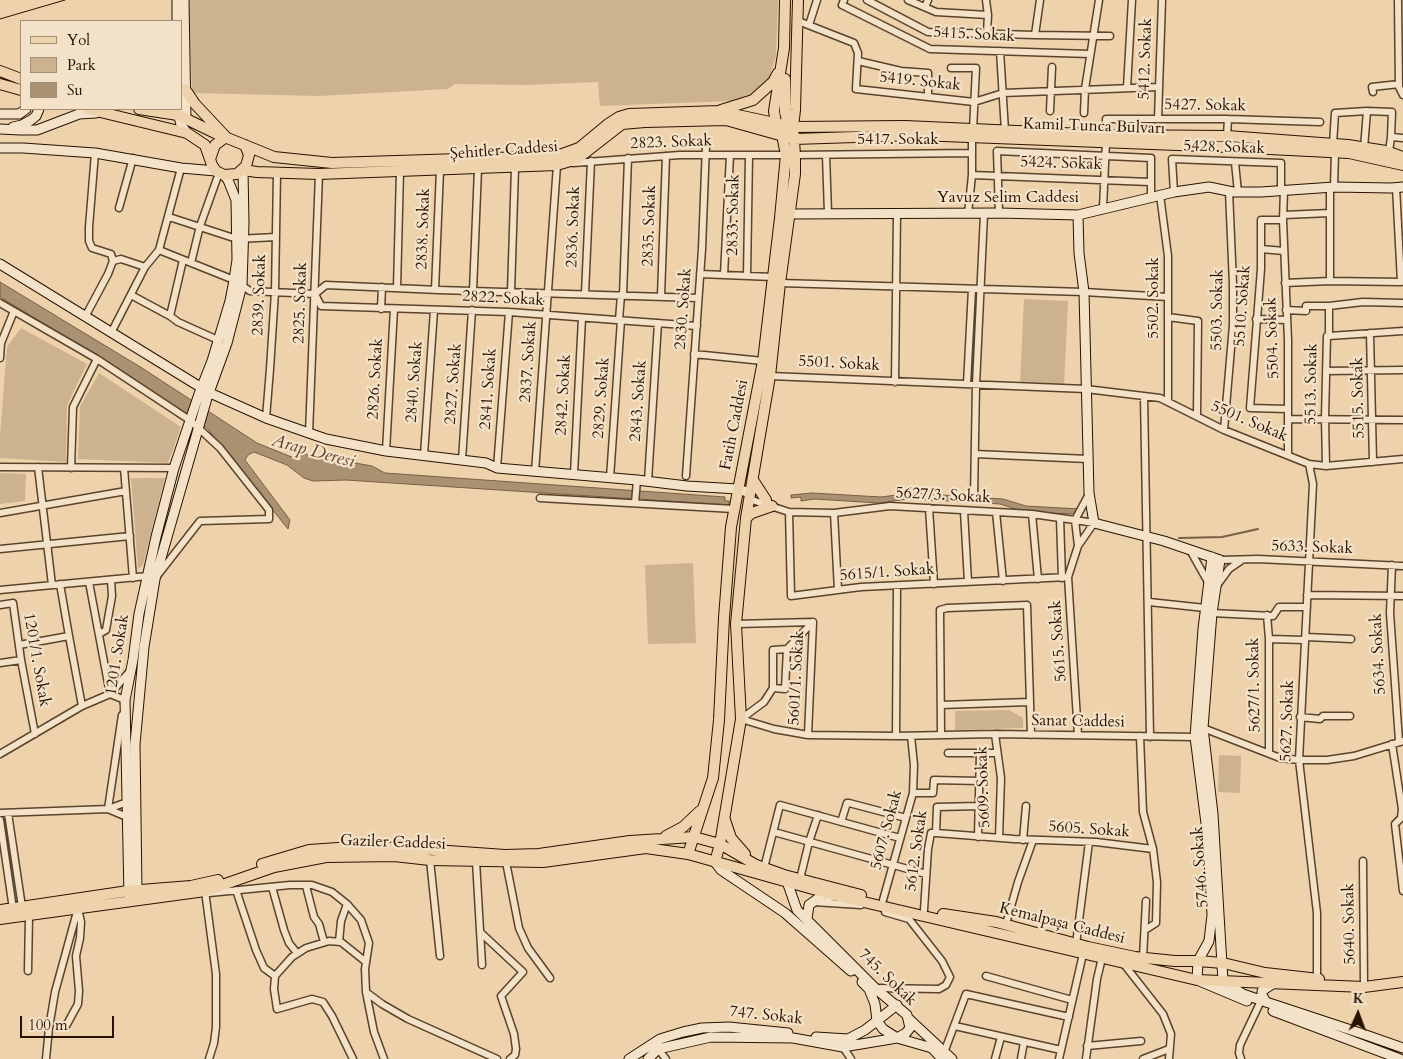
<!DOCTYPE html>
<meta charset="utf-8">
<style>
body{margin:0}
#map{position:relative;width:1403px;height:1059px;overflow:hidden;background:#eed2ab;font-family:Cardo,serif}
canvas{display:block}
.legend{position:absolute;left:20px;top:20px;width:162px;height:90px;box-sizing:border-box;background:#f4e2c8;border:1px solid #a28f78;margin:0;padding:6px 9px;list-style:none;font-size:15px;color:#271300}
.legend li{display:flex;align-items:center;gap:10px;height:25px}
.legend b{width:25px;border:1px solid #a28f78}
.north{position:absolute;left:1333px;top:989px;width:50px;height:50px;-webkit-text-stroke:4px #f4e2c8;paint-order:stroke;rotate:2deg;font-size:14px;font-weight:700;line-height:20px;text-align:center;color:#271300}
.north::after{content:'';display:block;margin:auto;width:18px;height:22px;background:#271300;clip-path:polygon(50% 0,100% 100%,50% 72%,0 100%)}
.scale{position:absolute;left:20px;top:1016px;width:94px;height:22px;box-sizing:border-box;border:2px solid #271300;border-top:0;padding-left:6px;font-size:15px;line-height:18px;white-space:nowrap;color:#271300;-webkit-text-stroke:4px #f4e2c8;paint-order:stroke}
</style>
<div id="map">
<canvas width="1403" height="1059"></canvas>
<ul class="legend">
<li><b style="height:6px;background:#eed2ab"></b>Yol</li>
<li><b style="height:14px;background:#ccb28e"></b>Park</li>
<li><b style="height:14px;background:#aa9171"></b>Su</li>
</ul>
<div class="north">K</div>
<div class="scale">100 m</div>
</div>
<script>
const g = document.querySelector('canvas').getContext('2d');
g.lineJoin = 'round';
function fillPath(path, color) {
  g.fillStyle = color;
  g.fill(path, 'evenodd');
}
function toPath(rows) {
  const path = new Path2D();
  for (const r of rows) {
    path.moveTo(r[0], r[1]);
    for (let i = 2; i < r.length; i += 2) path.lineTo(r[i], r[i + 1]);
  }
  return path;
}
function stroke(path, color, width, dash) {
  g.strokeStyle = color;
  g.lineWidth = width;
  g.lineCap = dash ? 'butt' : 'round';
  g.setLineDash(dash || []);
  g.stroke(path);
}
function label(font, color, halo, rows, align = 'center') {
  g.font = font + ' Cardo,serif';
  g.lineWidth = 4.5;
  g.setLineDash([]);
  g.textBaseline = 'middle';
  g.strokeStyle = halo;
  g.fillStyle = color;
  for (const [text, x, y, turn = 0] of rows) {
    g.save();
    g.translate(x, y);
    g.rotate((+turn || 0) * Math.PI / 180);
    g.textAlign = isNaN(turn) ? turn : align;
    if (halo) g.strokeText(text, 0, 0);
    g.fillText(text, 0, 0);
    g.restore();
  }
}
fillPath(toPath([
 [189,0,778,0,776,56,769,79,751,94,731,101,600,106,598,82,525,85,455,84,448,89,318,96,192,93],
 [1024,299,1068,301,1064,386,1020,384],
 [21,328,87,364,67,405,66,462,0,458,0,437,7,347],
 [99,373,181,427,168,463,78,459,80,407],
 [0,473,26,474,25,501,0,504],
 [131,478,165,478,143,565,138,569],
 [693,563,696,643,648,644,645,565],
 [1009,710,1023,718,1023,728,955,730,955,711],
 [1219,755,1241,756,1240,793,1218,792]
]), '#ccb28e');
const water = toPath([
 [0,282,142,368,257,443,294,458,305,454,372,466,385,473,725,497,725,501,729,501,729,505,346,480,313,481,304,478,287,465,254,452,248,455,245,460,290,520,288,529,207,428,66,337,0,297,0,282],
 [812,493,881,497,912,493,1003,499,1026,506,1080,509,1077,514,1025,512,1000,504,969,502,908,499,879,503,814,499,801,501,801,497,791,498,791,495,812,493]
]);
fillPath(water, '#aa9171');
stroke(water, '#765f44', 1);
stroke(toPath([
 [1179,538,1222,537,1258,529]
]), '#765f44', 2);
const street = toPath([
 [844,0,842,5,930,49,1090,54],
 [867,0,928,32,1035,35],
 [908,0,936,12,988,15,987,33],
 [986,0,988,15],
 [1040,0,1035,35,1110,36],
 [1398,0,1399,87,1403,95],
 [925,7,928,0],
 [798,21,854,43,858,53,856,89,974,102,1003,93,1159,87],
 [809,25,817,0],
 [1000,51,1005,131],
 [858,61,901,71,928,73,928,97],
 [951,68,976,68,973,130],
 [1127,88,1132,0],
 [1373,92,1372,87,1399,84],
 [1050,111,1052,67],
 [1367,111,1392,112,1391,137],
 [1084,113,1085,89,1099,0],
 [1158,119,1162,0],
 [1106,135,1106,119,1228,119,1320,122],
 [1227,136,1228,119],
 [1333,144,1335,113,1367,111,1364,148],
 [1389,152,1391,137,1403,138],
 [95,153,89,227,89,241,92,248,111,254,113,261,121,259,145,267],
 [795,155,971,153],
 [826,155,828,213],
 [573,163,680,155,786,155],
 [1235,163,1238,192],
 [972,175,1150,182],
 [1334,187,1335,152],
 [1284,190,1283,220,1261,220,1261,269,1250,408,1288,409],
 [1174,192,1172,159,1281,163,1281,190],
 [1160,195,1168,256,1168,401],
 [119,208,133,158],
 [1103,208,1106,142],
 [999,213,997,151,1151,158,1151,197],
 [968,214,972,175,972,137],
 [1284,215,1330,213],
 [169,217,237,239,276,237],
 [1283,220,1288,340,1288,455],
 [1261,249,1284,251],
 [159,250,234,280,250,291,315,294,326,285,439,290,698,298],
 [191,263,200,226,219,173],
 [700,274,773,277],
 [724,275,730,155],
 [747,276,749,155],
 [1330,281,1401,282,1396,187],
 [780,283,1084,292,1168,297],
 [1285,283,1330,281,1330,187],
 [397,288,400,171],
 [435,290,440,170],
 [473,291,478,169],
 [511,292,515,168],
 [315,294,321,306,509,312,697,326],
 [585,294,591,161],
 [131,295,170,316,178,322,218,340],
 [623,295,628,158],
 [661,296,666,156],
 [0,303,97,359,191,421,220,448,269,510,269,519,200,521,157,576],
 [381,309,382,287],
 [1286,310,1306,311,1306,306,1329,306,1363,302,1403,303],
 [170,316,183,260],
 [85,317,108,274,113,261],
 [1168,317,1198,321,1197,415],
 [1256,319,1286,320],
 [619,320,621,295],
 [111,333,145,267,159,250,181,168],
 [1370,333,1373,462],
 [1329,336,1403,331],
 [694,354,763,361],
 [0,358,1,343,14,311],
 [1326,371,1403,370],
 [770,376,1086,389,1160,398,1224,430,1309,464,1326,466,1403,459],
 [895,382,897,213],
 [967,384,972,289],
 [1144,396,1150,737],
 [266,418,270,369,275,292,277,173],
 [1288,419,1403,420],
 [1224,430,1233,325,1233,284,1229,191],
 [309,434,319,174],
 [386,451,394,309],
 [975,454,1088,459],
 [424,455,434,310],
 [462,460,472,310],
 [1309,464,1313,484,1299,760,1317,913,1317,979],
 [1326,466,1325,418,1327,336,1329,336,1329,306],
 [0,467,174,468],
 [38,467,52,585],
 [71,468,73,407,97,359],
 [124,468,133,578],
 [497,468,509,312],
 [535,472,557,165,558,165],
 [574,474,582,318],
 [686,476,702,249,706,145],
 [610,478,621,320],
 [648,481,658,323],
 [974,497,976,385,984,214],
 [540,498,734,509],
 [749,499,789,512,834,513,890,506,1032,514,1053,517,1075,520,1094,523,1078,546,1075,520,1089,494],
 [635,503,637,480],
 [929,508,934,584],
 [964,511,968,582],
 [789,512,791,596,861,587,1068,577],
 [996,512,1003,581],
 [0,513,126,491],
 [834,513,838,590],
 [1032,514,1038,579],
 [1060,518,1062,578],
 [0,549,130,536],
 [1190,550,1208,582],
 [1220,560,1258,559,1403,566],
 [1392,565,1390,613,1399,741],
 [89,582,110,694],
 [60,584,69,636],
 [1218,584,1229,569,1242,560],
 [0,590,148,576],
 [1307,595,1403,596],
 [1149,602,1205,608],
 [0,605,13,603,21,660,35,734],
 [1212,613,1273,616,1279,607,1307,607],
 [1267,615,1269,639,1269,753],
 [736,624,813,622],
 [99,634,106,630,112,596,111,580],
 [1306,637,1351,639],
 [1269,639,1305,640],
 [19,645,69,636,82,706],
 [787,649,785,689,773,688,773,650,787,649],
 [787,649,813,622],
 [0,663,21,660],
 [110,694,125,700,124,703],
 [941,705,1029,702],
 [1300,717,1320,719,1323,716,1350,716],
 [741,719,774,729,808,735,896,736,995,734,1195,737,1203,728,1280,758,1299,760,1327,760,1354,756,1403,741],
 [741,719,764,702,773,688],
 [995,734,1001,778,999,838],
 [808,735,813,622],
 [941,735,940,610,947,608,1027,605,1031,735],
 [1078,735,1068,577,1078,546],
 [896,736,897,586],
 [1140,736,1143,812,1153,849],
 [1392,744,1402,809,1401,818,1395,824,1403,891],
 [948,753,980,753],
 [0,754,82,706,110,694,130,671],
 [913,793,933,793,934,780,980,781],
 [108,809,122,715],
 [108,809,127,817],
 [0,813,108,809,130,801],
 [8,813,22,907],
 [0,820,13,909],
 [841,822,847,803,849,803,906,818],
 [774,832,926,874],
 [936,833,1014,839,1096,842,1153,849,1157,882,1156,923,1145,930],
 [978,837,980,753,997,753],
 [1023,840,1026,806],
 [430,860,440,956],
 [476,861,482,965],
 [1363,861,1364,987],
 [506,862,519,928,528,948,550,978],
 [764,868,780,805,900,838],
 [800,879,809,842,818,815],
 [306,886,314,917,319,924,324,942],
 [272,887,284,930,289,943,297,953],
 [236,890,256,950,264,968,275,976],
 [205,891,216,974,216,1027,214,1043,209,1059],
 [209,893,290,885,312,885,332,892,347,904,361,920,369,943,365,969,366,992,374,1032,384,1059],
 [883,900,913,793,914,765,911,736],
 [813,902,861,905],
 [924,910,928,849,931,833,936,833,937,807,979,806],
 [1006,924,1018,882,1033,840],
 [480,932,523,972,501,996,514,1034,516,1049,515,1055,510,1059],
 [339,942,341,921,347,904],
 [1076,944,1089,842],
 [1143,958,1146,901],
 [1123,963,1163,1014,1171,1034,1169,1059],
 [28,971,29,915],
 [986,976,1072,1000],
 [875,988,939,989,946,985,950,977,942,961,909,919,885,912],
 [366,992,382,1004,408,1019,497,1059],
 [66,1026,78,1004,79,991,76,956,80,938,81,922,78,909],
 [955,1026,1061,1050],
 [1087,1046,1141,1041],
 [843,1047,851,1059],
 [658,1049,666,1059],
 [945,1050,966,994,1069,1017],
 [46,1059,49,1028,55,992,78,908],
 [353,1059,332,1016,323,1002,312,999,277,1009,274,989,275,976,292,957,306,948,329,941,341,942,366,962],
 [995,1059,1001,1037],
 [1021,1059,1024,1042],
 [1059,1059,1083,954],
 [1086,1059,1097,979,1102,958],
 [1143,1059,1169,1049],
 [1241,1059,1239,1053,1240,1045,1259,1005]
]);
const secondary = toPath([
 [177,0,177,21],
 [184,0,186,118],
 [177,109,181,125,187,133],
 [0,114,19,114,26,109],
 [13,127,22,125,31,120,36,116,39,109],
 [0,129,20,130,37,130,79,114,96,113],
 [0,148,23,148,95,153,181,168,216,171],
 [789,214,999,213,1078,215,1174,192,1209,187,1233,192,1261,192,1334,187,1391,188,1403,187],
 [1078,215,1079,253,1084,292,1089,493,1094,523,1164,541,1220,560,1212,613,1203,728,1213,814,1223,981,1243,994,1266,1002,1363,1034,1403,1048],
 [0,264,210,393,266,418,326,439,386,451,486,463,497,468,637,480,687,486,738,489,750,493],
 [1212,557,1203,629,1195,737,1208,839,1212,915,1209,941,1198,961,1197,980,1247,1001],
 [715,862,721,870,785,913,851,971],
 [138,896,137,890,135,744,144,647,155,579,207,398,227,343,242,285,244,223,243,170],
 [129,897,125,700,133,660,139,614,156,537,174,468,199,394,212,361,230,301,234,280,237,260,236,200,228,180,224,175],
 [807,919,809,905,823,895,831,896],
 [862,982,869,989,875,1004,877,1021,883,1029,897,1038,932,1048,942,1059],
 [1266,1002,1262,995,1262,991,1274,983],
 [1273,1011,1400,1059],
 [908,1018,952,1059],
 [816,1037,848,1039,865,1030,897,1005],
 [629,1059,660,1039,683,1032,702,1028,729,1027,788,1033],
 [648,1059,658,1049,711,1037,793,1038,843,1047,897,1038,906,1033,910,1028,907,1015,875,988,797,910,785,876]
]);
const primary = toPath([
 [0,71,21,79],
 [785,79,785,112,789,129],
 [0,84,21,90],
 [185,89,195,104,226,137,215,145,210,159],
 [88,109,187,133,205,145,212,165,216,171,224,175,237,174,246,166,249,155,245,145],
 [139,109,178,115,215,133,274,157,332,163,557,156,579,148,608,124,619,117,629,114,719,111,793,127,905,126,1106,135,1227,136,1348,145,1386,151,1403,157],
 [721,110,753,100,773,82,778,73],
 [243,170,257,172,319,174,557,165,577,159,622,124,645,122,726,120,794,139,917,135,1230,147,1349,153,1403,165],
 [753,480,766,500],
 [746,518,752,513,772,506],
 [725,820,731,838,745,854],
 [666,836,683,827,700,811],
 [688,854,713,778,719,720,724,618,731,527,763,361,780,218,786,155,782,135,776,123,774,111,784,48,785,0],
 [715,862,720,844,741,719,736,624,746,518,770,376,780,283,795,174,795,155,793,127,795,110,798,0],
 [262,864,309,850,353,847,406,848,505,855,539,854,630,841,694,837,720,844,756,865,784,875,861,895],
 [0,910,128,891,191,886,218,880],
 [943,914,996,922,1088,947,1135,957,1175,961,1198,961,1223,963,1265,973,1319,979],
 [0,919,205,891,274,867,326,857,394,856,430,860,543,862,646,848,688,854,838,896,1197,980,1364,987,1403,982]
]);
stroke(street, '#59432b', 9);
stroke(secondary, '#271300', 11);
stroke(primary, '#271300', 12);
stroke(street, '#f4e2c8', 6);
stroke(secondary, '#f4e2c8', 9);
stroke(primary, '#eed2ab', 10);
stroke(toPath([
 [0,19,65,0]
]), '#271300', 1);
label('16px', '#271300', '#f4e2c8', [
 ["5415. Sokak",974,35,3],
 ["5412. Sokak",1146,59,-88],
 ["5419. Sokak",920,82,6],
 ["5427. Sokak",1205,106,1],
 ["Kamil Tunca Bulvarı",1094,127,2],
 ["5417. Sokak",898,140],
 ["2823. Sokak",671,143,-2],
 ["5428. Sokak",1224,148,2],
 ["Şehitler Caddesi",504,151,-4],
 ["5424. Sokak",1061,164,2],
 ["Yavuz Selim Caddesi",1008,198],
 ["2833. Sokak",734,215,-89],
 ["2835. Sokak",650,226,-88],
 ["2836. Sokak",574,227,-88],
 ["2838. Sokak",424,229,-88],
 ["2839. Sokak",260,295,-88],
 ["5502. Sokak",1154,298,-90],
 ["2822. Sokak",503,299,3],
 ["2825. Sokak",301,303,-88],
 ["5510. Sokak",1243,306,-86],
 ["2830. Sokak",684,309,-86],
 ["5503. Sokak",1218,310,-89],
 ["5504. Sokak",1273,338,-92],
 ["2837. Sokak",529,362,-86],
 ["5501. Sokak",839,364,3],
 ["2826. Sokak",376,379,-87],
 ["2840. Sokak",415,382,-86],
 ["2827. Sokak",454,384,-86],
 ["5513. Sokak",1312,384,-89],
 ["2841. Sokak",489,389,-86],
 ["2842. Sokak",564,395,-87],
 ["2829. Sokak",602,398,-86],
 ["5515. Sokak",1359,398,-91],
 ["2843. Sokak",639,401,-86],
 ["5501. Sokak",1249,422,23],
 ["Fatih Caddesi",735,425,-79],
 ["5627/3. Sokak",943,496,3],
 ["5633. Sokak",1312,548,2],
 ["5615/1. Sokak",887,573,-4],
 ["5615. Sokak",1059,641,-94],
 ["5634. Sokak",1379,654,-93],
 ["1201. Sokak",118,655,-81],
 ["1201/1. Sokak",36,660,80],
 ["5601/1. Sokak",797,678,-87],
 ["5627/1. Sokak",1255,685,-91],
 ["5627. Sokak",1288,721,-88],
 ["Sanat Caddesi",1078,722,1],
 ["5609. Sokak",984,787,-92],
 ["5607. Sokak",887,830,-75],
 ["5605. Sokak",1089,830,4],
 ["Gaziler Caddesi",393,843,2],
 ["5612. Sokak",917,851,-82],
 ["5746. Sokak",1201,867,-94],
 ["Kemalpaşa Caddesi",1062,924,14],
 ["5640. Sokak",1350,924,-91],
 ["745. Sokak",887,978,44],
 ["747. Sokak",766,1016,6]
]);
label('italic 18px', '#5b452d', '#f4e2c8', [
 ["Arap Deresi",313,452,15]
]);
</script>
